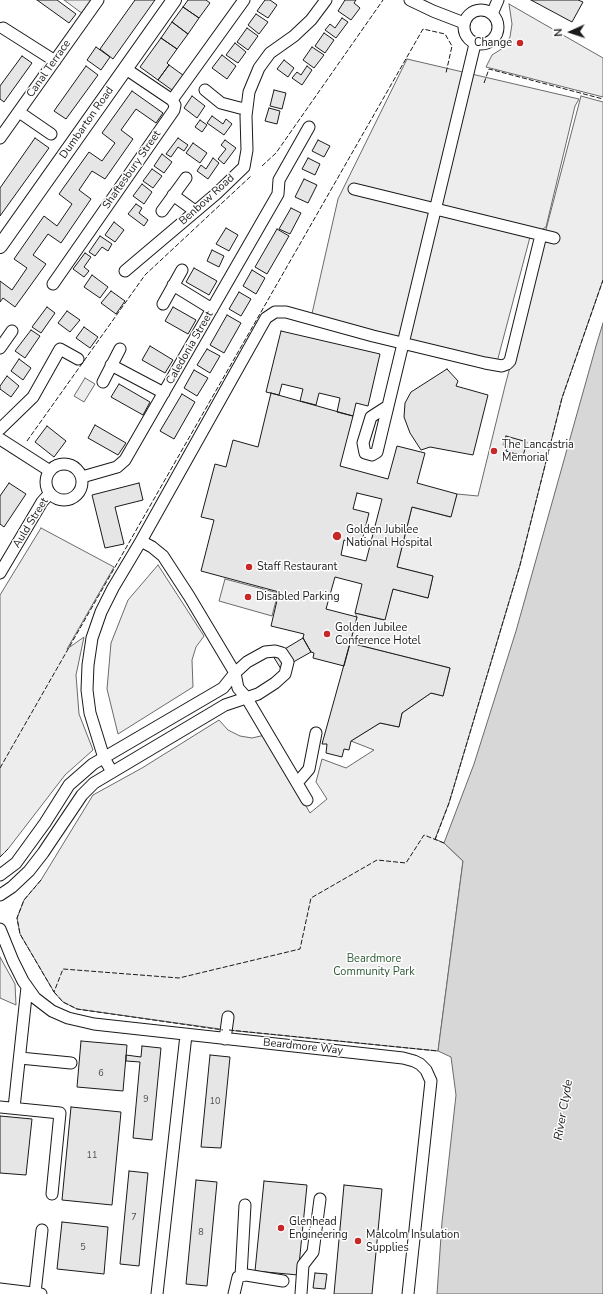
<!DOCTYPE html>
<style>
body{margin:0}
#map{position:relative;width:603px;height:1294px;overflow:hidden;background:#fff;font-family:"Nunito Sans",sans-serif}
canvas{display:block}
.north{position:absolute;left:551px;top:12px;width:40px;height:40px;-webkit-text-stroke:3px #fff;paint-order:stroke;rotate:267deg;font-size:11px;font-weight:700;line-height:16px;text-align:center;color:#1a1a1a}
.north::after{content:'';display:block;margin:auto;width:14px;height:18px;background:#1a1a1a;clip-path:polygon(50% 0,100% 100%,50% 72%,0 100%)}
</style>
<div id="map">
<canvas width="603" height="1294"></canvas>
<div class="north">N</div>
</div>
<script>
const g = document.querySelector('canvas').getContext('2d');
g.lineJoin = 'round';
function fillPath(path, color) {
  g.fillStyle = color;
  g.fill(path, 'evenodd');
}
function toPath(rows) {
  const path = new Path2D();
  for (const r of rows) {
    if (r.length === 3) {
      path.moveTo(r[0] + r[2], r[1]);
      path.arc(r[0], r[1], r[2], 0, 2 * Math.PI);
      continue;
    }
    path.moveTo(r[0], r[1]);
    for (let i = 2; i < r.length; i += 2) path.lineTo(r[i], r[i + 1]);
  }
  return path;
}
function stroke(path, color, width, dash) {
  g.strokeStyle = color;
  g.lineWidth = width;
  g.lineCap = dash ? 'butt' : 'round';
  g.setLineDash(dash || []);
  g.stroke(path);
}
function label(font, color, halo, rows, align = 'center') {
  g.font = font + ' "Nunito Sans",sans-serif';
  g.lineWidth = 3;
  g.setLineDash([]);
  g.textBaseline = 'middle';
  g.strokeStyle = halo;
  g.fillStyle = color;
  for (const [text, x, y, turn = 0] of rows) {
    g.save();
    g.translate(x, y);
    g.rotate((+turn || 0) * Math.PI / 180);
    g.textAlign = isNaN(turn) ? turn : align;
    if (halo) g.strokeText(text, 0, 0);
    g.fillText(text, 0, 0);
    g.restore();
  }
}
const built = toPath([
 [64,0,92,0,83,14,64,0],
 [509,4,603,58,603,97,486,67,492,55,503,48,510,37,512,24,509,4],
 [407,59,579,99,575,106,546,227,530,237,496,366,311,318,338,199,407,59],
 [581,96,603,102,603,280,562,398,520,565,449,803,435,839,444,843,463,861,438,1051,227,1030,77,1009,63,1002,54,992,20,934,17,918,24,900,41,880,93,795,142,768,219,720,228,730,240,736,252,738,265,735,310,813,327,799,316,782,322,759,346,768,374,750,351,741,380,723,399,727,402,713,431,693,443,696,450,668,350,643,357,617,355,613,384,620,393,589,428,598,433,576,397,567,412,507,450,517,457,494,478,496,505,386,581,96],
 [85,378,95,384,84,402,74,396,85,378],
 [41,528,114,567,67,649,84,637,76,675,79,714,93,750,65,775,8,849,0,857,0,595,41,528],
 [158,565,204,636,196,647,192,660,193,687,118,734,107,689,111,643,128,600,158,565],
 [225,579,278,593,272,616,219,601,225,579],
 [0,957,15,984,16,1005,0,998,0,957]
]);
fillPath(built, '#ededed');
stroke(built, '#6a6a6a', 1);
const water = toPath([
 [603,323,603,1294,437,1294,442,1222,456,1095,451,1057,438,1051,463,861,444,843,474,764,516,631,596,346,603,323]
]);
fillPath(water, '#d7d7d7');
stroke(water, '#6a6a6a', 1);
const building = toPath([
 [37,0,57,0,76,14,69,23,37,0],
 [135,0,155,0,113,59,100,49,135,0],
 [188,0,206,0,210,3,199,18,183,7,188,0],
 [265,0,270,0,277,5,268,18,257,11,265,0],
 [345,0,356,0,354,3,360,8,351,20,338,11,345,0],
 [531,0,578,0,583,2,572,22,531,0],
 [183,7,199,18,188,34,172,22,183,7],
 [256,14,268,22,259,34,248,25,256,14],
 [342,18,348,22,336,38,325,30,330,24,335,28,342,18],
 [172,22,188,34,177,49,161,38,172,22],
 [247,28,258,36,248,50,237,42,247,28],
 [324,33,334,40,325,53,315,46,324,33],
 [161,38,177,49,167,63,169,65,158,80,140,67,161,38],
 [235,43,246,52,238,63,226,55,235,43],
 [96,47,110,57,101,70,87,60,96,47],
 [312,47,324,55,314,68,303,60,312,47],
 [222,55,236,66,227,79,212,68,222,55],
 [22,56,32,63,4,102,0,99,0,86,22,56],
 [284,60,294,68,288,77,277,69,284,60],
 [169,65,187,78,176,93,158,80,169,65],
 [86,66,98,75,66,119,54,111,86,66],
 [307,66,312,70,302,85,292,78,297,72,301,75,307,66],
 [274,90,286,93,282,109,270,106,274,90],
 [132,91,163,113,156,123,136,109,121,130,133,139,105,179,92,171,79,190,91,199,61,243,48,234,33,255,46,264,15,307,3,298,0,302,0,281,12,290,27,268,14,259,44,216,57,226,72,204,59,194,89,152,102,161,115,143,102,133,132,91],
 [192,96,205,106,197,118,184,108,192,96],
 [269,108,280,111,277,124,265,121,269,108],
 [212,116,223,124,226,119,232,124,224,135,207,123,212,116],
 [200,120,207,125,202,132,195,127,200,120],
 [35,138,49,148,0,216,0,188,35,138],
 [178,138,188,145,184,151,178,147,171,157,166,154,178,138],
 [225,140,236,148,224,164,218,159,226,149,221,145,225,140],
 [318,140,330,146,324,157,312,151,318,140],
 [193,143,207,153,200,163,186,153,193,143],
 [162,154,172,162,164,173,154,166,162,154],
 [213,158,219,163,208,179,197,171,201,165,206,169,213,158],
 [308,158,320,164,315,175,302,169,308,158],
 [152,169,162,176,153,188,143,181,152,169],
 [304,179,317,185,308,203,295,197,304,179],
 [142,184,152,192,144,204,133,196,142,184],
 [136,204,142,208,139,213,148,220,144,226,128,214,136,204],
 [291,208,301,213,290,234,279,229,291,208],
 [114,222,124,230,115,242,105,235,114,222],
 [226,228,238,235,229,251,216,244,226,228],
 [277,229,289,236,267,274,255,267,277,229],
 [100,236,112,244,108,251,102,247,95,256,89,252,100,236],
 [212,250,224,256,219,267,207,261,212,250],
 [85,253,91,257,84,267,89,271,84,277,73,269,85,253],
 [194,268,217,281,209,295,186,282,194,268],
 [252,270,265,278,256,294,243,286,252,270],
 [92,275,108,287,100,298,84,287,92,275],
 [111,291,125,301,116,314,101,303,111,291],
 [239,292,251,299,241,316,229,309,239,292],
 [47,307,55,313,41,333,32,327,47,307],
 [173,307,196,320,188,334,165,321,173,307],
 [67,311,80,320,70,332,58,323,67,311],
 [227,315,241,323,224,353,210,345,227,315],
 [84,327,98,337,90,348,76,338,84,327],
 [31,330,40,336,25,358,15,351,31,330],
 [281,331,380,354,368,406,356,403,353,416,337,412,340,398,319,393,316,405,300,401,303,389,282,384,279,395,266,392,281,331],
 [150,346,173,360,165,373,142,360,150,346],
 [207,349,220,356,210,373,197,365,207,349],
 [19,359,31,368,23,380,11,371,19,359],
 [447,369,458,381,456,386,488,395,473,455,430,447,421,450,410,433,404,417,405,403,411,392,447,369],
 [194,370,208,378,197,396,184,388,194,370],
 [7,376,19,386,11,397,0,389,0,386,7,376],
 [119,384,150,402,143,415,111,397,119,384],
 [271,393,353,416,340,466,388,479,397,446,425,453,417,483,457,494,451,517,412,507,397,567,433,576,428,598,393,589,385,620,355,613,362,584,335,577,326,609,357,617,344,666,313,658,314,653,311,652,303,638,304,634,271,626,279,592,201,571,214,520,201,517,215,464,226,467,233,440,258,447,271,393],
 [357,493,382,499,366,561,341,555,344,540,361,545,369,513,353,509,357,493],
 [182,394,195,402,174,439,160,431,182,394],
 [95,425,126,443,118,455,88,438,95,425],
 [47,426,66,441,54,457,35,442,47,426],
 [506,436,527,442,523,456,506,451,507,446,503,445,506,436],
 [9,483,26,494,4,527,0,524,0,496,9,483],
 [139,483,143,500,115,507,124,544,105,548,92,495,139,483],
 [303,638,311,652,281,669,273,656,303,638],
 [350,643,450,668,443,696,431,693,402,713,399,727,380,723,351,741,349,750,344,749,342,757,326,753,327,744,322,744,350,643],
 [81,1041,127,1045,123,1091,77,1087,81,1041],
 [142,1046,161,1048,152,1140,133,1138,140,1062,126,1061,126,1055,141,1057,142,1046],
 [210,1055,230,1057,221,1148,201,1147,210,1055],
 [71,1107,121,1112,112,1205,62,1200,71,1107],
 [0,1116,32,1119,26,1175,0,1173,0,1116],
 [129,1171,148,1173,139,1266,120,1264,129,1171],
 [196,1180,217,1182,207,1286,186,1284,196,1180],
 [264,1181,307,1185,298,1275,255,1271,264,1181],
 [344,1185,382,1189,372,1294,334,1294,344,1185],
 [62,1222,108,1227,104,1274,57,1269,62,1222],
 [315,1273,327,1274,325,1289,313,1288,315,1273]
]);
fillPath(building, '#e6e6e6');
stroke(building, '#1a1a1a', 1);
const minor = toPath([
 [410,0,433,11,464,23],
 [481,27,17],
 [492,14,498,0],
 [3,28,55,61],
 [205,90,221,103,240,108,247,108],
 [172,100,244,0],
 [19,112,51,134],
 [0,138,98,0],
 [354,189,554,238],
 [173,195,195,211],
 [162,211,186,178],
 [125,271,216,194,244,167,247,150,246,116,249,92,259,68,270,53,294,36,311,20,326,0],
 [53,284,174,110,175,105,172,100,126,69],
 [173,285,212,309],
 [163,304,182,270],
 [0,348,12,331],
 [111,365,164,393],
 [103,382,120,349],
 [388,406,371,417,363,443,365,453,372,455,377,452,475,44],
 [0,429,33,397,60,349,78,359],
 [0,439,50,471],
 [64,482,18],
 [82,477,117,467,125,460,278,194,279,180,309,127],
 [141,541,152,547,163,556,189,596,235,673,238,688,246,697,307,800],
 [0,573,42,502,50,493],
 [112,772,104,758,90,713,87,690,88,665,92,638,101,612,113,588,141,541,266,318,275,312,286,312,373,336,485,363,502,366,507,364,510,361,541,235],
 [297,783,309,769,316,733],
 [0,875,16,863,45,823,69,785,93,764,223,688,235,673,247,662,265,652,275,651,282,653,288,662,285,674,275,683,258,694,225,705,94,783,82,795,43,853,29,871,12,887,0,895],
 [0,929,13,961,23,981,35,998,52,1011,68,1018,94,1024,403,1058,414,1061,420,1064,426,1070,431,1081,408,1294],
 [225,1039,228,1017],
 [20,1058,71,1063],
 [0,1107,60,1113,52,1194],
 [14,1108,27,987],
 [241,1276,245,1205],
 [0,1289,41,1294],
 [35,1293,42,1230],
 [157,1294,186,1035],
 [234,1294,238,1277,241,1276,246,1275,283,1281],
 [301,1294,303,1265,313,1252,320,1199]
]);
const major = toPath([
 [0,246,174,0]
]);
stroke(minor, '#1a1a1a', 13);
stroke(major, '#1a1a1a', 16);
stroke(minor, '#fff', 11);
stroke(major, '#fff', 14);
stroke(toPath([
 [484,83,489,69,603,99],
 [262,166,276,153,383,0],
 [27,441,145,275,251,176],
 [0,768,423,29,445,34,452,46,446,73],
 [435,840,449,803,520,565,562,398,603,280],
 [0,857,8,849],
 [41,880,24,900,17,918,20,934,54,992,63,969,179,978,300,949,311,898,377,860,406,863,424,835,444,843],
 [54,992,63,1002,77,1009,223,1030],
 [229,1030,438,1051]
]), '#1a1a1a', 1, [5, 2]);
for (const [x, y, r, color] of [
 [520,43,4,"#c62828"],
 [494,451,4,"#c62828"],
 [337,536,5,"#c62828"],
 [249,567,4,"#c62828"],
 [248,597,4,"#c62828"],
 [327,634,4,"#c62828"],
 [281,1228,4,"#c62828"],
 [358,1241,4,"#c62828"]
]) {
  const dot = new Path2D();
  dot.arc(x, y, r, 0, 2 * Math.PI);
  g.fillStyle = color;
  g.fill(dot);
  stroke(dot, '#fff', 1.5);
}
label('9px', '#4d4d4d', null, [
 ["6",101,1074],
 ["9",146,1100],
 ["10",215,1102],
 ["11",92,1156],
 ["7",134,1218],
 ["8",201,1233],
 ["5",83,1248]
]);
label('11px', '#1a1a1a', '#fff', [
 ["Change",512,43,"right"],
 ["The Lancastria",502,445],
 ["Memorial",502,458],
 ["Golden Jubilee",346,530],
 ["National Hospital",346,543],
 ["Staff Restaurant",257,567],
 ["Disabled Parking",256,597],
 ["Golden Jubilee",335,628],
 ["Conference Hotel",335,641],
 ["Glenhead",289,1222],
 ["Engineering",289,1235],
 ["Malcolm Insulation",366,1235],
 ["Supplies",366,1248]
], 'left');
label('11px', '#1a1a1a', '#fff', [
 ["Canal Terrace",49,69,-55],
 ["Dumbarton Road",87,123,-55],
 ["Shaftesbury Street",132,170,-55],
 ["Benbow Road",207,200,-42],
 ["Caledonia Street",190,348,-60],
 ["Auld Street",31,523,-58],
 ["Beardmore Way",303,1047,6]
]);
label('11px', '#2b5a34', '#fff', [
 ["Beardmore",374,959],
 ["Community Park",374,972]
]);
label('italic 12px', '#1a1a1a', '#fff', [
 ["River Clyde",564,1110,-80]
]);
</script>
